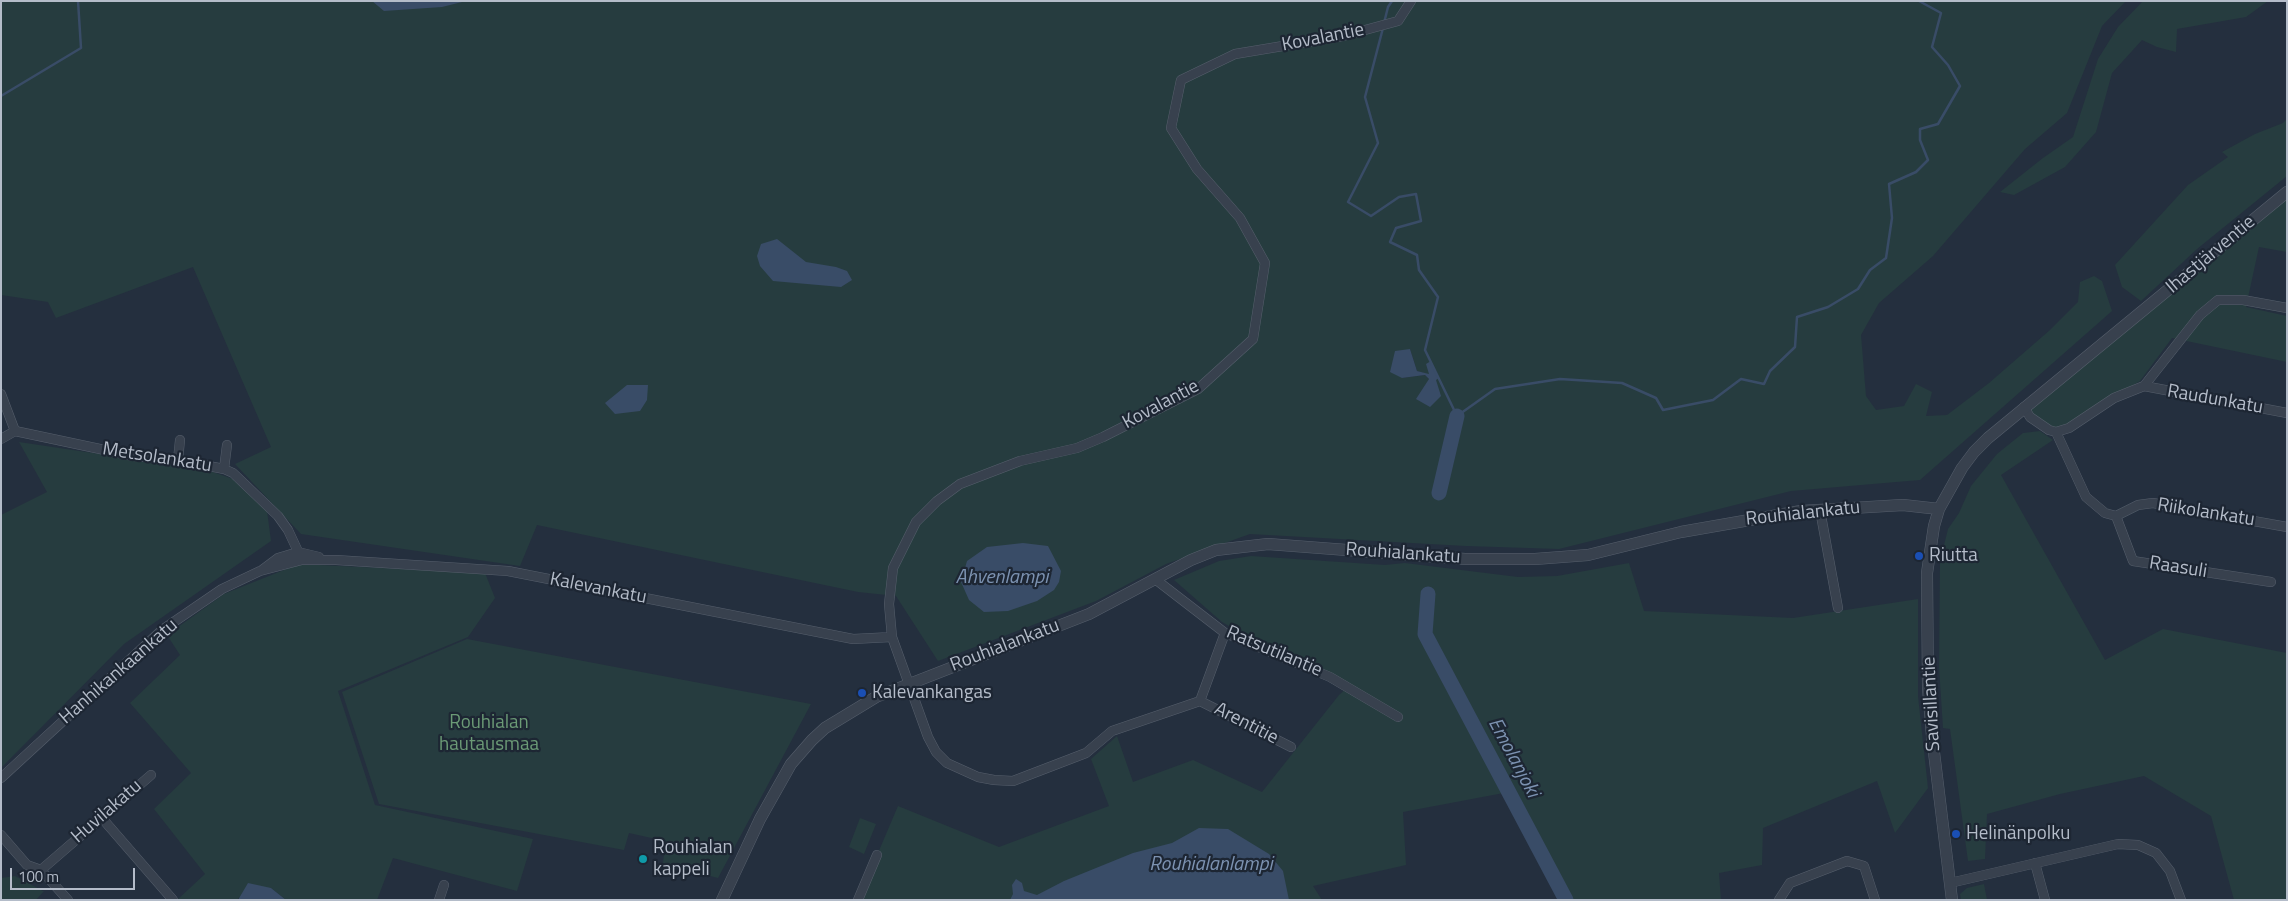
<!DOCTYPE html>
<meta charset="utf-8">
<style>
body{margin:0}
#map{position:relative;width:2288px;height:901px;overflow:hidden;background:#242f3e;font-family:"Titillium Web",sans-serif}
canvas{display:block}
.frame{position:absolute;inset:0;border:2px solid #b4bcc9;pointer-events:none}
.scale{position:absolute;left:10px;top:868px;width:125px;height:22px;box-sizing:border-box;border:2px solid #b4bcc9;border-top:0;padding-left:6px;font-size:15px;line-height:18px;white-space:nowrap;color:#b4bcc9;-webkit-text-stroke:4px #1d2633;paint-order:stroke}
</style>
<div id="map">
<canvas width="2288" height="901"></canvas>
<div class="frame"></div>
<div class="scale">100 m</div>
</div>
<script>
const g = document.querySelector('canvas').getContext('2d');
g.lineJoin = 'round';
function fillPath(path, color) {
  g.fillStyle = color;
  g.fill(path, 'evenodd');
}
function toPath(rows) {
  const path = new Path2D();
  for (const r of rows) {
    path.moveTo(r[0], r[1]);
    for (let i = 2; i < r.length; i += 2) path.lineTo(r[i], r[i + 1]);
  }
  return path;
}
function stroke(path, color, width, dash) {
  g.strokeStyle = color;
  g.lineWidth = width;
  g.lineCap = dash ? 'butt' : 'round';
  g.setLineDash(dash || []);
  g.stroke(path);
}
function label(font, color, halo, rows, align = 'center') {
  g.font = font + ' "Titillium Web",sans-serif';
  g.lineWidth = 4.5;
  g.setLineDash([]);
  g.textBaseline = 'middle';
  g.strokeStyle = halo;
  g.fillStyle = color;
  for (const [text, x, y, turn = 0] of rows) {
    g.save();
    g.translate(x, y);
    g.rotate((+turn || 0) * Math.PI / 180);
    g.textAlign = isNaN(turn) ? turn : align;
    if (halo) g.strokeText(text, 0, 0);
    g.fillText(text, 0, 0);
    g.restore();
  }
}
fillPath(toPath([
 [1,1,2126,1,2102,26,2067,113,2025,149,1933,256,1879,303,1861,335,1866,396,1876,410,1904,406,1916,384,1932,392,1926,416,1947,415,1989,383,2050,330,2078,302,2080,282,2094,276,2102,281,2112,311,1920,480,1791,491,1559,549,1466,546,1250,534,1166,564,1096,601,938,661,896,596,858,592,537,525,520,566,301,534,235,464,271,447,193,267,56,318,48,302,1,295],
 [1410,349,1417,371,1439,378,1429,379,1425,375,1402,378],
 [2143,1,2268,1,2246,17,2177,29,2176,52,2157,47,2142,40,2112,73,2096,132,2065,167,2014,195,2000,192,2043,158,2073,137,2098,59,2118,27],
 [2287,119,2287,176,2197,249,2141,301,2122,287,2115,265,2188,185,2228,157,2222,152,2255,134,2283,123],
 [2287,192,2287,252,2259,247,2246,307,2287,316,2287,362,2172,338,2140,381,2056,432,2024,407],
 [2040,431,2053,440,2001,475,2105,660,2163,629,2287,653,2287,900,2234,900,2211,816,2144,776,2060,794,1987,814,1985,859,1968,861,1950,729,1943,728,1939,667,1940,561,1948,529,1959,513,1971,486,1997,454,2023,433],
 [19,442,207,470,233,479,267,511,271,541,124,644,1,768,1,515,47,492],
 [1251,556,1385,565,1405,563,1518,577,1557,576,1629,563,1644,611,1793,618,1918,599,1918,696,1928,788,1895,833,1877,781,1763,828,1762,865,1719,873,1721,900,1566,900,1509,792,1403,812,1406,865,1313,886,1322,900,858,900,898,806,999,847,1109,806,1091,759,1117,736,1133,782,1193,760,1262,792,1339,695,1348,687,1260,644,1222,622,1174,580,1219,561],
 [299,564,485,573,495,598,468,637,338,691,375,805,533,839,517,891,393,858,377,900,286,900,271,888,238,898,238,900,177,900,205,874,154,809,191,773,130,703,180,655,167,635,224,594],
 [467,639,811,704,718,878,663,864,665,841,629,833,624,850,379,804,342,692],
 [860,818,876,824,864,854,849,847],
 [15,876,43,891,44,891,36,900,1,900,1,878],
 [1984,884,1987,900,1961,900,1960,894,1967,888]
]), '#263c3f');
fillPath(toPath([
 [372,1,466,1,442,7,384,11],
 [777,239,806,262,836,267,847,271,852,280,841,287,773,281,760,266,757,256,761,244],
 [1410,349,1417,371,1429,374,1426,364,1431,361,1439,378,1436,380,1441,396,1430,407,1416,399,1429,379,1425,375,1402,378,1390,372,1395,351],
 [627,385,648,385,647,400,640,411,615,414,605,403],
 [1023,543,1048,546,1061,571,1059,582,1054,590,1037,601,1008,611,984,612,969,600,961,582,967,561,987,547],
 [1199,828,1228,829,1269,854,1283,871,1289,900,1010,900,1013,894,1012,885,1016,879,1022,883,1024,891,1037,895,1064,881,1133,853,1172,843],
 [248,883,271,888,286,900,238,900]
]), '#394c67');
stroke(toPath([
 [1384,23,1388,7,1392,1],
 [1383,28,1365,97,1378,143,1348,202,1371,216,1399,197,1416,194,1421,221,1396,228,1390,242,1417,255,1419,270,1438,297,1425,350,1457,416,1495,389,1560,379,1622,383,1656,398,1663,410,1713,400,1741,379,1764,384,1770,371,1795,347,1797,317,1828,307,1858,289,1870,270,1886,258,1892,218,1889,184,1916,172,1928,160,1920,140,1920,129,1938,124,1960,86,1948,65,1932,47,1941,13,1919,1],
 [1,96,81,48,78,1]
]), '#394c67', 2.5);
stroke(toPath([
 [1439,493,1457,416],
 [1428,594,1425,634,1566,900]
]), '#394c67', 15);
const minor = toPath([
 [2144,386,2287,413],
 [1,394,15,431],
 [2024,407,2030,417,2049,430,2056,432,2069,428,2114,398,2144,386,2200,315,2218,300,2243,300,2287,308],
 [2056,432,2086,497,2105,513,2116,516,2138,505,2153,503,2287,527],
 [1,439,15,431,133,456,178,460,224,469,233,473,278,516,288,530,302,560],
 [178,460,180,440],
 [224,469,227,445],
 [1820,510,1838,608],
 [2116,516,2133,561,2271,582],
 [262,570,278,558,298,552,319,557],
 [1155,579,1225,633,1330,677,1398,717],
 [1225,633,1200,701,1112,731,1086,753,1013,781,994,780,978,777,947,763,936,752,928,737,892,637,889,604,893,568,916,522,937,501,960,484,1020,461,1077,448,1103,437,1198,389,1253,339,1265,263,1240,218,1197,169,1171,128,1181,80,1235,54,1343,36,1398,21,1411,1],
 [1200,701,1291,747],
 [1,778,162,630,222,589,260,571,302,560,336,560,508,571,853,639,892,637],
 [101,817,173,900],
 [1,835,27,865,41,870,68,900],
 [2035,863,2045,900],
 [41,870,151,775],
 [1950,883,2118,844,2138,845,2156,853,2170,871,2181,900],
 [439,900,444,885],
 [858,900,877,855],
 [1779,900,1790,883,1847,861,1864,866,1875,900]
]);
const tertiary = toPath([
 [722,900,760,819,791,764,812,740,825,728,876,697,1089,614,1191,560,1216,550,1268,544,1465,559,1535,559,1588,555,1681,532,1801,511,1903,505,1939,509],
 [1952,900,1932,736,1928,688,1927,573,1934,526,1939,509,1962,468,1974,452,1988,438,2287,192]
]);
stroke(minor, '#565f6c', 10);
stroke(tertiary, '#565f6c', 12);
stroke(minor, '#38414e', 9);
stroke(tertiary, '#38414e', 11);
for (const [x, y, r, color] of [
 [1919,556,5,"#1a4fb4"],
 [862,693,5,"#1a4fb4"],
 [1956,834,5,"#1a4fb4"],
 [643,859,5,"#0f9aa8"]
]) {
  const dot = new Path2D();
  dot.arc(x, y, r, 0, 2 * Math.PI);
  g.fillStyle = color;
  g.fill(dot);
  stroke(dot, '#1d2633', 2);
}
label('19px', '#b4bcc9', '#1d2633', [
 ["Kovalantie",1323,38,-11],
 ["Ihastjärventie",2211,255,-40],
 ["Raudunkatu",2215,400,10],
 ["Kovalantie",1161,405,-28],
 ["Metsolankatu",157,458,9],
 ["Riikolankatu",2206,513,9],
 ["Rouhialankatu",1803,514,-6],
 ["Rouhialankatu",1403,554,4],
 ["Raasuli",2178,568,9],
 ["Kalevankatu",598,589,11],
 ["Rouhialankatu",1005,646,-21],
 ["Ratsutilantie",1274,652,23],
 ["Hanhikankaankatu",119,672,-41],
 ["Savisillantie",1932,704,-93],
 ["Arentitie",1246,724,27],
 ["Huvilakatu",107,812,-41]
]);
label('19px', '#b4bcc9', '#1d2633', [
 ["Riutta",1929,556],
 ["Kalevankangas",872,693],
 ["Helinänpolku",1966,834],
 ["Rouhialan",653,848],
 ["kappeli",653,870]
], 'left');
label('19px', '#6b9a76', '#1d2633', [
 ["Rouhialan",489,723],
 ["hautausmaa",489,745]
]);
label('italic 20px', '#7c92b1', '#1d2633', [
 ["Ahvenlampi",1002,578],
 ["Emolanjoki",1513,758,62],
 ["Rouhialanlampi",1211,865]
]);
</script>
